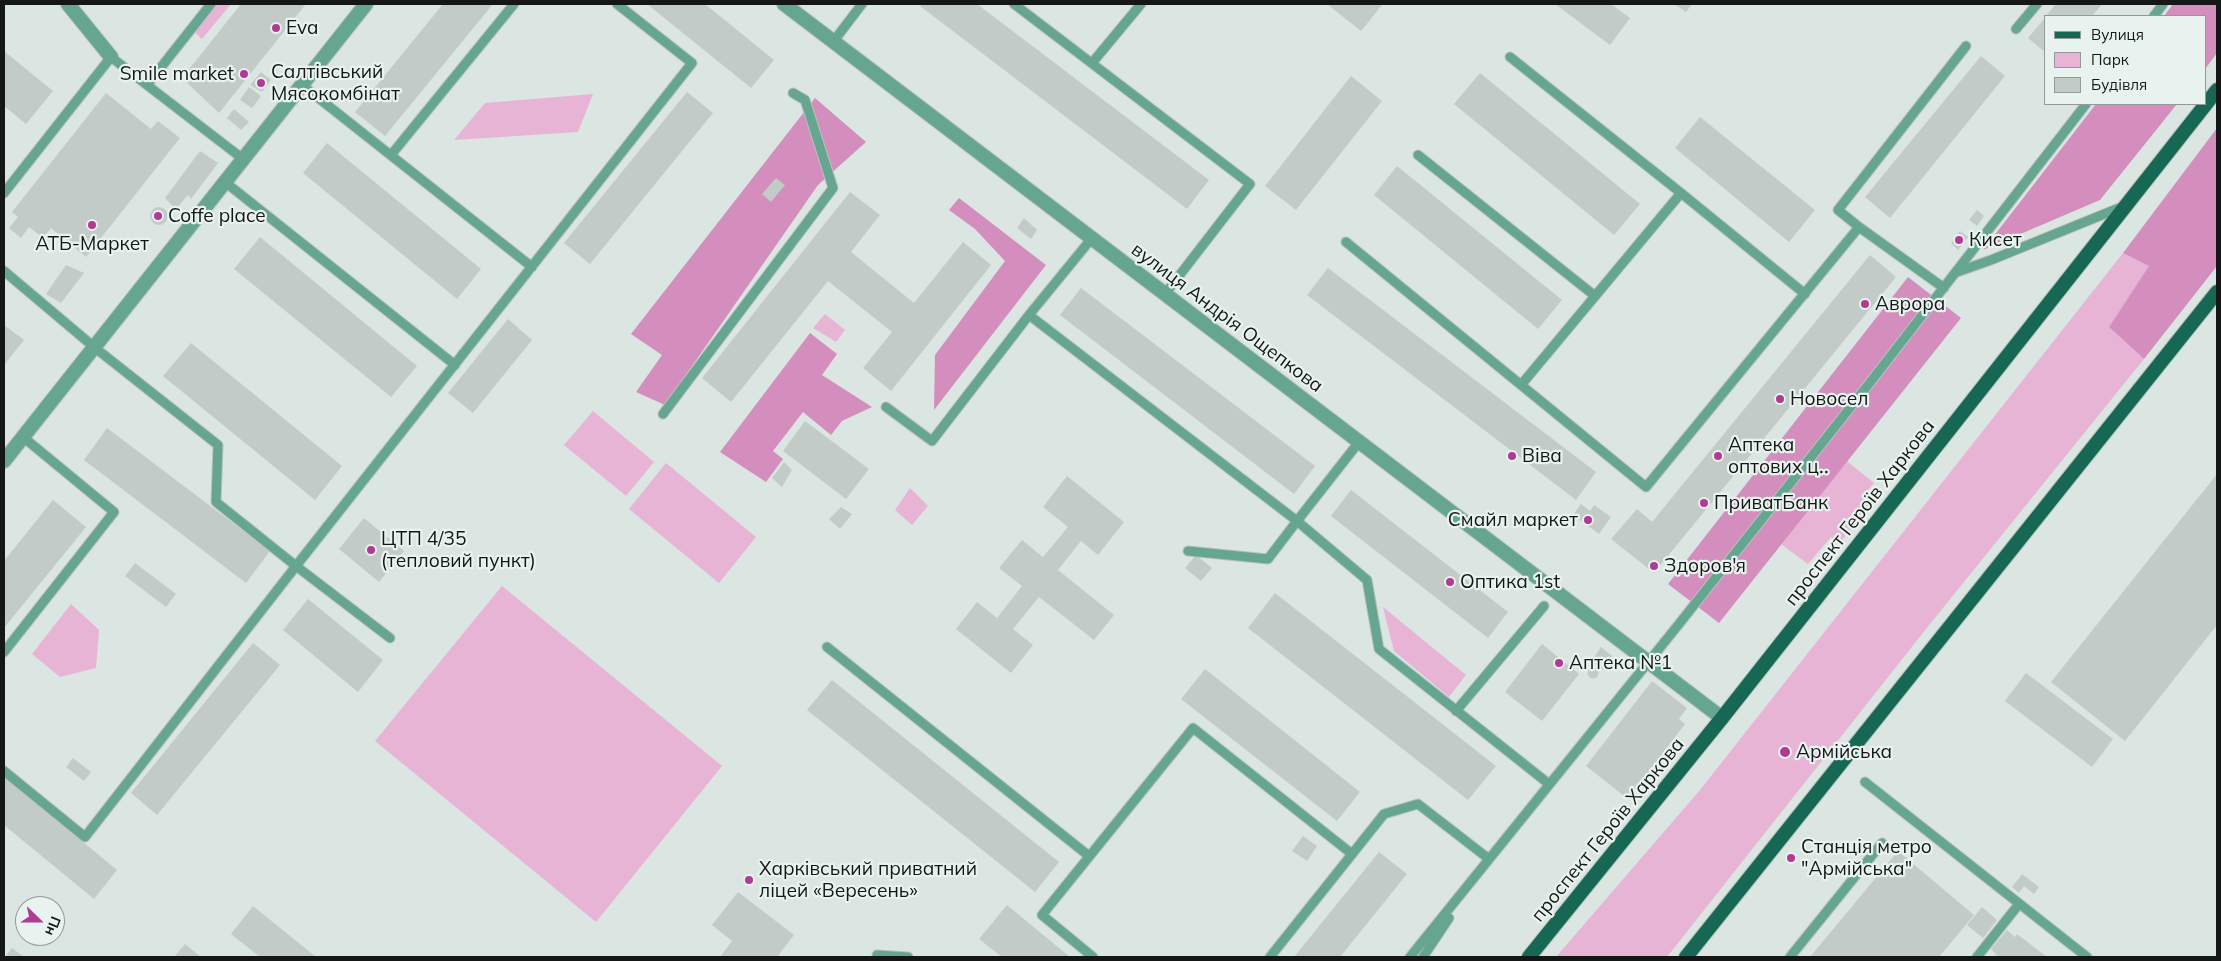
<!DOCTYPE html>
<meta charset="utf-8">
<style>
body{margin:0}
#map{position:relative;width:2221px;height:961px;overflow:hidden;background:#dbe5e1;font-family:Mulish,sans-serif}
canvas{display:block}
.frame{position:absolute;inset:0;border:5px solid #141716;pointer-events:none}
.legend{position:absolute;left:2044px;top:15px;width:162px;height:90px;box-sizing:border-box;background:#e8f2ee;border:1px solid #939a98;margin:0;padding:6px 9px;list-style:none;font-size:15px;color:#141716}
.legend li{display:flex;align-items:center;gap:10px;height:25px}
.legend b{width:25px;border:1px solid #939a98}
.north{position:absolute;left:15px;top:896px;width:50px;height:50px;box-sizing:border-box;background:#e8f2ee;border:1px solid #939a98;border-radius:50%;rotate:112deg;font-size:14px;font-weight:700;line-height:20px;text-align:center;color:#141716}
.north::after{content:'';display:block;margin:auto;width:18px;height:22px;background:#b03b94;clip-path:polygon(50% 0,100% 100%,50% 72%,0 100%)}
</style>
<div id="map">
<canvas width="2221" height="961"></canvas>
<div class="frame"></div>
<ul class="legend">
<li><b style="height:6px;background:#166854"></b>Вулиця</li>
<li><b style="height:14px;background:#e7b4d6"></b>Парк</li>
<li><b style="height:14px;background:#c2cbc8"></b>Будівля</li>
</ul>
<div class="north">Пн</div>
</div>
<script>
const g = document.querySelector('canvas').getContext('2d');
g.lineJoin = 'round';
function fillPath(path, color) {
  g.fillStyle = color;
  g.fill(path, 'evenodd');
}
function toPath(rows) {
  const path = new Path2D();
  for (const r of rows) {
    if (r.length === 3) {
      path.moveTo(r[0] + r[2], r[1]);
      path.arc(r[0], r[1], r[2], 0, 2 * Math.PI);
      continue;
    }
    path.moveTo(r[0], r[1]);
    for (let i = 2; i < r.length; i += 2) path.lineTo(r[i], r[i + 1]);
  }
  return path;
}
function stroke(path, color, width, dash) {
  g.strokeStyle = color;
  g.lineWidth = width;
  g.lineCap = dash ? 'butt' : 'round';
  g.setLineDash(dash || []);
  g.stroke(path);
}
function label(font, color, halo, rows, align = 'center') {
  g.font = font + ' Mulish,sans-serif';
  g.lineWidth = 4.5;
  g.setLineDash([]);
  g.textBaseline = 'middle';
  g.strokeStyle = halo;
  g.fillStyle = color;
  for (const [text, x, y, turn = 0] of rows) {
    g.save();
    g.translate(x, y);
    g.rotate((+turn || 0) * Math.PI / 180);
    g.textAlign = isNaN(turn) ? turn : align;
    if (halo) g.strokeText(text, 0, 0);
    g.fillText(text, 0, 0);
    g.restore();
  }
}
fillPath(toPath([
 [214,4,231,4,202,39,193,30],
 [593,94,578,132,454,140,485,103],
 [2123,253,2150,266,2109,327,2144,359,1926,629,1667,957,1556,957,1700,790],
 [825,314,845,330,836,342,813,328],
 [593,411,654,462,626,496,564,445],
 [1843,458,1874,483,1862,497,1870,504,1840,543,1831,537,1808,564,1777,541],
 [666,463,756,537,719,583,629,509],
 [910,488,928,506,912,525,895,510],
 [502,586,722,766,596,922,375,741],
 [71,604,99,630,96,668,60,677,32,654],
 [1383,607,1466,675,1449,697,1394,651]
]), '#e7b4d6');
fillPath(toPath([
 [2173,4,2217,4,2217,53,2205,69,2205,16,2164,16],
 [815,98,866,142,818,185,665,405,636,392,662,355,631,334],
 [2096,104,2177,104,2100,200,1983,250],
 [2217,128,2217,266,2144,359,2109,327,2149,266,2123,253],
 [959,198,1046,265,934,410,935,355,1005,261,975,229,949,210],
 [1908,277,1961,318,1719,623,1668,584],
 [810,333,837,354,822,375,872,407,842,421,831,435,803,412,773,451,783,459,766,482,720,452]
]), '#d38ebd');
fillPath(toPath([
 [241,4,306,4,219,113,182,78],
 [443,4,493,4,385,136,355,112],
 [647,4,705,4,774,60,751,88],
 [922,4,977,4,1209,180,1187,209,920,6],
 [1327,4,1380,4,1382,5,1361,31],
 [1555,4,1611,4,1630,18,1610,45],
 [1674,4,1692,4,1686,12],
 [2056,4,2102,4,2092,16,2046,16],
 [2045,18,2045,52,2028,38],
 [4,51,53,91,26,124,4,106],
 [1981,56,2005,76,1890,218,1865,197],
 [261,72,271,80,262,92,250,85],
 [1480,73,1640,204,1614,235,1454,104],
 [1351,76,1382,101,1296,210,1265,186],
 [249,87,261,96,252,108,240,100],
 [687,92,713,113,590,264,564,243],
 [106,93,151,129,158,121,180,138,86,257,51,228,43,238,29,227,21,238,9,228,18,217,12,212],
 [234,109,249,122,241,130,227,118],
 [1700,117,1815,210,1789,242,1675,148],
 [327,143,481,269,457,299,303,173],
 [200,151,218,163,191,199,188,195,176,209,165,198],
 [1397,166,1562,300,1538,329,1374,195],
 [776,178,785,185,771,202,762,194],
 [850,192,880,215,851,252,914,303,963,242,991,265,891,391,863,368,892,332,828,281,731,402,702,378],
 [159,216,9],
 [1977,210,1984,216,1977,226,1969,220],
 [1024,218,1037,230,1031,239,1017,228],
 [1960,231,1968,237,1958,250,1951,243],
 [260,237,417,366,391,397,234,269],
 [1870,255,1896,277,1654,573,1611,539,1637,509,1652,522],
 [66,265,84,273,61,303,46,294],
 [1328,268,1596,472,1576,500,1307,295],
 [1081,288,1315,466,1294,494,1060,315],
 [508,319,532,340,473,413,448,393],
 [4,325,24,340,4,365],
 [191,343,342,466,315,500,163,376],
 [805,421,869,469,846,499,783,451],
 [107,428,270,551,246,583,84,460],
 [784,462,792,470,782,487,772,478],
 [2217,474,2217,625,2125,741,2051,682],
 [1067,476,1124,522,1098,555,1081,541,1058,570,1114,615,1094,640,1039,597,1013,629,1033,645,1011,673,956,629,977,602,997,618,1022,586,999,568,1022,540,1043,557,1068,527,1043,507],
 [1351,490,1508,612,1488,638,1331,516],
 [53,500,86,527,4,628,4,561],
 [1581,504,1590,511,1594,505,1611,517,1599,534,1573,515],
 [841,507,852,514,840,529,829,519],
 [364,518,404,551,379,582,339,549],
 [1196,555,1212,568,1201,581,1185,568],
 [135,563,176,594,166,607,125,576],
 [1275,593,1496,766,1468,800,1248,628],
 [308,599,383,660,358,692,283,630],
 [253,643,280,665,157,815,131,793],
 [1542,644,1579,674,1542,721,1505,692],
 [1601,647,1612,656,1602,670,1591,662],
 [1593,673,5.5],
 [1205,669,1360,792,1337,821,1181,699],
 [2026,673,2113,739,2092,767,2005,701],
 [832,680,1059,862,1035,892,807,710],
 [1652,681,1687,708,1679,719,1685,724,1628,799,1586,766],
 [73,758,91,772,84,781,66,767],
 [4,777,117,870,94,899,4,825],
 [1303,836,1317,846,1307,861,1292,851],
 [1898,851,1974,915,1939,957,1810,957],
 [1379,852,1407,874,1340,957,1294,957],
 [2022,874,2039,887,2034,894,2024,886,2019,893,2012,887],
 [738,892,794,935,777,957,720,957,732,941,712,925],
 [1007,905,1070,957,1002,957,979,939],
 [253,906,316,957,260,957,231,934],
 [1982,907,1997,920,1983,938,1967,925],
 [2007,930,2015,937,2017,934,2047,957,1998,957,1991,949],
 [185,944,201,957,174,957],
 [12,948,24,957,5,957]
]), '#c2cbc8');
const service = toPath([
 [211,4,147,85,243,159],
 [1014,4,1250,184,1165,294],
 [2154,16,2163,4],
 [2016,29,2037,4],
 [833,42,862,4],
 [1510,57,1681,193],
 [1092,63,1141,4],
 [302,85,532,267],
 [391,155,514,4],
 [1418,155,1595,296],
 [225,182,455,365],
 [4,193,111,57,147,85],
 [1859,227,1838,210,1966,46],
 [1092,238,1029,315,1297,521,1268,559,1188,551],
 [1346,242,1646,487,1859,227,1944,288],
 [4,271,94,347,218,445,216,502,296,566,85,837,4,771],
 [1957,272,1991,260,2124,206],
 [1521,385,1681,193,1805,294],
 [886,407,932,441,1029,315],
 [663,414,833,188,805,100,793,93],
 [1359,442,1297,521,1367,580,1379,649,1549,784],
 [390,638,296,566,692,63,617,4],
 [827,647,1089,856],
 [4,652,114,512,23,437],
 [1456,711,1544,606],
 [1865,782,2087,957],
 [877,955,908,957],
 [1093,957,1042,915,1193,728,1352,854],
 [1270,957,1384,814,1418,804,1489,859],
 [1410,957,1679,624,1872,380,2086,104],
 [1423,957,1449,918],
 [1790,957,1882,843],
 [1977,957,2019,904]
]);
const minor = toPath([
 [68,4,111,57]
]);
const tertiary = toPath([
 [784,4,1722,718],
 [4,461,366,4]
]);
const primary = toPath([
 [1529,957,1722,718,2217,90],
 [1686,957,2217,292]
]);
stroke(service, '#b7c0bc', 11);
stroke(minor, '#b7c0bc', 16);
stroke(tertiary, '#b7c0bc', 16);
stroke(primary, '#b7c0bc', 16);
stroke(service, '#66a691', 9);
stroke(minor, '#66a691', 14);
stroke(tertiary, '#66a691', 14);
stroke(primary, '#166854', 14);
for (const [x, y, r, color] of [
 [276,28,5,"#b03b94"],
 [244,74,5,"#b03b94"],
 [261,83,5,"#b03b94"],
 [158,216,5,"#b03b94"],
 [92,225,5,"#b03b94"],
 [1959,240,5,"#b03b94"],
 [1865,304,5,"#b03b94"],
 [1780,399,5,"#b03b94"],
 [1512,456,5,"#b03b94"],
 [1718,456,5,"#b03b94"],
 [1704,503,5,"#b03b94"],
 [1588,520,5,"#b03b94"],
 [371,550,5,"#b03b94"],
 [1654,566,5,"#b03b94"],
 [1450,582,5,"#b03b94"],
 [1559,663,5,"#b03b94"],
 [1785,752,6,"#b03b94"],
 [1791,858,5,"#b03b94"],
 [749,880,5,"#b03b94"]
]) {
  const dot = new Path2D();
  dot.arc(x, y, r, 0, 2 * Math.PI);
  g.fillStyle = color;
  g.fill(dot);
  stroke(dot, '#e8f2ee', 2);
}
label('19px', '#141716', '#e8f2ee', [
 ["Eva",286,28],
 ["Салтівський",271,72],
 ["Мясокомбінат",271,94],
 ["Smile market",234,74,"right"],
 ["Coffe place",168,216],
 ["Кисет",1969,240],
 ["АТБ-Маркет",92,244,"center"],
 ["Аврора",1875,304],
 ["Новосел",1790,399],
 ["Аптека",1728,445],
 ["оптових ц‥",1728,467],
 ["Віва",1522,456],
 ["ПриватБанк",1714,503],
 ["Смайл маркет",1578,520,"right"],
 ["ЦТП 4/35",381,539],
 ["(тепловий пункт)",381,561],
 ["Здоров'я",1664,566],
 ["Оптика 1st",1460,582],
 ["Аптека №1",1569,663],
 ["Армійська",1796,752],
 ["Станція метро",1801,847],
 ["\"Армійська\"",1801,869],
 ["Харківський приватний",759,869],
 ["ліцей «Вересень»",759,891]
], 'left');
label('19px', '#141716', '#e8f2ee', [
 ["вулиця Андрія Ощепкова",1227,318,37],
 ["проспект Героїв Харкова",1860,513,-52],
 ["проспект Героїв Харкова",1608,830,-51]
]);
</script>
